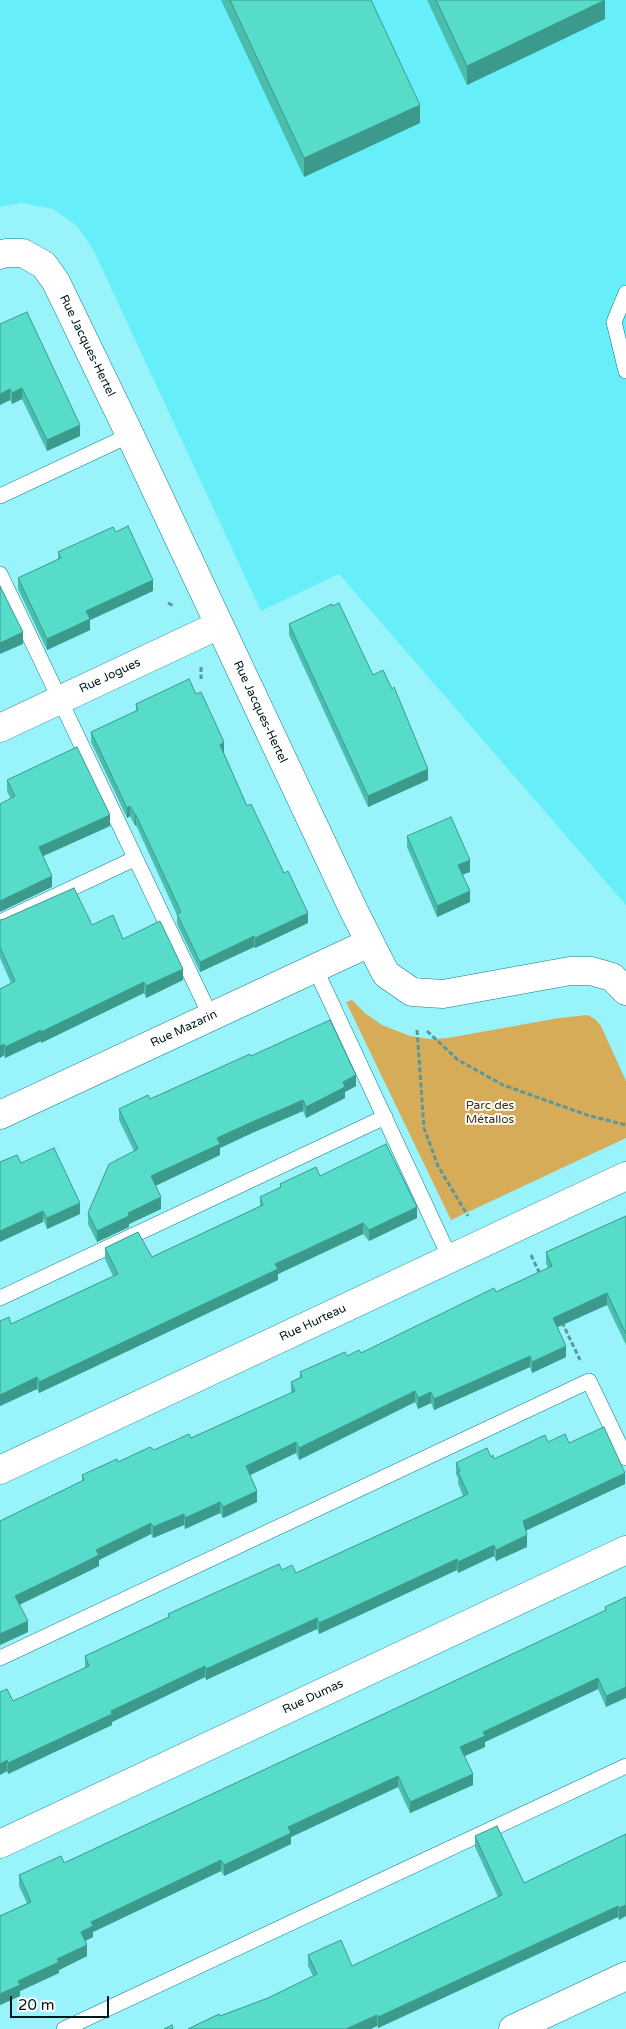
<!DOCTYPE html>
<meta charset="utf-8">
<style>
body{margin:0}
#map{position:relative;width:626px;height:2029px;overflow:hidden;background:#98f3fa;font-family:"Varela Round",sans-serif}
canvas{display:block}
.scale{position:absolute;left:10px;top:1996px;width:99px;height:22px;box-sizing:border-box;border:2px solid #01191b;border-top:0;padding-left:6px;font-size:15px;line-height:18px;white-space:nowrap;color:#01191b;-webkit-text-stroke:4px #fff;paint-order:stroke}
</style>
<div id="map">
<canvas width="626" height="2029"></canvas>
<div class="scale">20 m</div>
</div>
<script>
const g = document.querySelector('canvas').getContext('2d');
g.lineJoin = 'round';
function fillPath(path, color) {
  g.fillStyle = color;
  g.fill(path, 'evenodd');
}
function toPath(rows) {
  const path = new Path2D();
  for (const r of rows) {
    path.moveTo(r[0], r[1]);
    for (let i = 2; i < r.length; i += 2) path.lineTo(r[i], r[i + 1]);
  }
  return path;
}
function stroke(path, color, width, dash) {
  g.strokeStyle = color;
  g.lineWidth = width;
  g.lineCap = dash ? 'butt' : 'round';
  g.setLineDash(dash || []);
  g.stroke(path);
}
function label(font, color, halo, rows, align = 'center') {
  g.font = font + ' "Varela Round",sans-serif';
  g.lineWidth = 4;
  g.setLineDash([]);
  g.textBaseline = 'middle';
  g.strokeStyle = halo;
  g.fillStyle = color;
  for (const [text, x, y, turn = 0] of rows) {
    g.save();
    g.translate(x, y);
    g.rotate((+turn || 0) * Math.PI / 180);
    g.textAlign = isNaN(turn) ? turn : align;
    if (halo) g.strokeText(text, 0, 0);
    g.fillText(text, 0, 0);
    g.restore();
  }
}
fillPath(toPath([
 [0,0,626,0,626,905,339,574,261,611,93,249,76,225,53,209,21,203,0,207]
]), '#66eff9');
fillPath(toPath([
 [352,1000,366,1014,382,1025,410,1036,430,1039,448,1038,559,1018,587,1015,595,1019,601,1026,626,1081,626,1138,451,1220,346,1002]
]), '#d7ac59');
const lane = toPath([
 [626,293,614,322,626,371],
 [0,496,130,435],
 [0,574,211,1017],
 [0,922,134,859],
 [315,968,450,1258],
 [0,1298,385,1117],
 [0,1658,589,1381,626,1458],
 [64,2029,626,1766]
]);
const street = toPath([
 [0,255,6,253,23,253,44,265,56,282,130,435,354,911,386,974,412,992,443,994,570,971,591,971,612,977,626,991],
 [0,728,219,625],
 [0,1115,369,943],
 [0,1470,626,1176],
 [0,1844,626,1550],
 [513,2029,626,1976]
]);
stroke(lane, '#147d84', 16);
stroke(street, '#147d84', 29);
stroke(toPath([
 [168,603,174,606],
 [201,667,201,679],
 [417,1030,424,1128,438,1166,468,1216],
 [427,1031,458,1060,503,1085,587,1115,626,1125],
 [531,1255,541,1276],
 [562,1322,580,1360]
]), '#59989d', 3, [5, 2.5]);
stroke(lane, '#fff', 15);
stroke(street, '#fff', 28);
fillPath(toPath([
 [221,0,371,0,420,123,304,177],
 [427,0,605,0,605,19,467,85],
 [0,324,80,436,47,451,22,399,12,404,10,400,0,405],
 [116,532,153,591,90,620,90,630,47,650,18,589,18,578,58,559,58,552],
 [289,624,373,675,428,780,368,807,289,635],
 [136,704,224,753,247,806,284,873,308,923,255,948,254,947,200,972,177,924,177,915,136,825,135,826,130,816,127,818,91,742,91,732,136,712],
 [7,780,110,826,43,856,52,887,7,791],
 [407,836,470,872,463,874,470,902,437,917,407,847],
 [0,920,92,925,123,939,183,980,146,998,144,993,41,1043,41,1041,5,1058,4,1055,0,1058,0,989,11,983,0,958],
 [251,1056,356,1086,345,1092,345,1098,306,1118,303,1111,252,1133,220,1148,220,1155,155,1186,161,1209,129,1224,129,1227,97,1242,88,1224,88,1213,134,1151,119,1120,119,1109,150,1099],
 [21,1163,80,1214,47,1229],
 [320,1176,417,1218,369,1241,363,1234,278,1274,278,1280,39,1393,37,1389,0,1406,0,1321,11,1324,113,1276,105,1259,105,1248,152,1257,260,1206,260,1197,280,1188,280,1184],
 [626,1216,626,1345,607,1305,558,1327,566,1357,532,1373,530,1367,434,1410,431,1403,418,1409,415,1402,299,1460,296,1453,250,1475,257,1502,223,1518,220,1513,185,1529,184,1525,153,1538,151,1534,99,1560,99,1566,81,1575,19,1604,28,1632,0,1645,0,1521,82,1481,82,1475,191,1438,291,1393,291,1382,300,1377,300,1372,347,1356,361,1353,548,1268,546,1263,546,1252],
 [548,1442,569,1443,625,1484,525,1531,527,1547,496,1561,494,1556,458,1573,457,1570,319,1634,317,1629,206,1680,205,1677,112,1722,112,1725,8,1774,7,1771,0,1775,0,1692,13,1701,85,1668,85,1656,168,1617,168,1614,282,1570,296,1573,463,1496,458,1483,458,1478,456,1474,456,1463,491,1457,494,1459],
 [626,1597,606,1707,598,1689,485,1742,485,1747,465,1756,473,1785,410,1813,398,1787,291,1837,291,1844,224,1876,221,1871,93,1932,93,1937,85,1941,87,1956,59,1970,59,1973,20,1991,20,1996,0,2005,0,1916,27,1903,19,1886,19,1875,64,1863,538,1642,605,1611,605,1607],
 [626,1834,619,1920,618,1917,378,2028,377,2026,220,2016,268,1998,313,1976,308,1966,308,1955,352,1966,498,1897,475,1847,475,1836,524,1883]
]), '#4abdad');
fillPath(toPath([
 [605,0,605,19,467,85,467,66],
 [420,105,420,123,304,177,304,158],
 [22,388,22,399,12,404,12,393],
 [10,389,10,400,0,405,0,394],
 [80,425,80,436,47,451,47,440],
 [153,580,153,591,90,620,90,630,47,650,47,639,86,611],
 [23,632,23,644,0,654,0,643],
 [224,742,224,753,220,755,220,745],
 [428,769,428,780,368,807,368,796],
 [130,806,130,816,127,818,127,808],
 [110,815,110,826,39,858,39,847],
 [135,815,136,815,136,825,135,826],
 [470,860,470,872,458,876,458,865],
 [52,876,52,887,0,912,0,901],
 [470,891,470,902,437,917,437,906],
 [308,913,308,923,255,948,255,938],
 [254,936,254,947,200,972,200,962],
 [183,969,183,980,146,998,146,986],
 [144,982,144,993,41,1043,41,1032],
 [41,1030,41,1041,5,1058,5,1047],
 [4,1044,4,1055,0,1058,0,1046],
 [356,1075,356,1086,345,1092,345,1098,306,1118,306,1107,343,1082],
 [303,1100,303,1111,252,1133,220,1148,220,1155,151,1188,151,1176,217,1138,252,1122],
 [161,1197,161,1209,129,1224,129,1227,97,1242,97,1231,128,1213],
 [80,1203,80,1214,47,1229,47,1218],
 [417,1207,417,1218,369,1241,369,1230],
 [43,1211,43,1222,0,1242,0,1231],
 [363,1223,363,1234,278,1274,278,1280,39,1393,39,1382,275,1264],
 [607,1293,607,1305,553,1329,553,1318],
 [566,1346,566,1357,532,1373,532,1362],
 [530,1356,530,1367,434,1410,434,1399],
 [37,1377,37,1389,0,1406,0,1395],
 [415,1391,415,1402,299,1460,299,1448],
 [431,1392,431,1403,418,1409,418,1398],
 [296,1442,296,1453,246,1477,246,1466],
 [625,1473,625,1484,523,1532,523,1521],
 [257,1491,257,1502,223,1518,223,1507],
 [220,1502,220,1513,185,1529,185,1518],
 [184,1514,184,1525,153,1538,153,1527],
 [151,1523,151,1534,99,1560,99,1566,81,1575,15,1607,15,1596,96,1550],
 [527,1535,527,1547,496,1561,496,1550],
 [494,1545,494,1556,458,1573,458,1562],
 [457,1559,457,1570,319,1634,319,1623],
 [317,1618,317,1629,206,1680,206,1669],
 [28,1621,28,1632,0,1645,0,1634],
 [205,1666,205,1677,112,1722,112,1725,8,1774,8,1763,111,1711],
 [598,1678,598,1689,485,1742,485,1747,460,1758,460,1747,483,1732],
 [626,1687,626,1698,606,1707,606,1696],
 [7,1760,7,1771,0,1775,0,1764],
 [473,1774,473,1785,410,1813,410,1802],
 [398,1776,398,1787,291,1837,291,1844,224,1876,224,1865,288,1827],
 [221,1860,221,1871,93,1932,93,1937,81,1943,81,1932,91,1922],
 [626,1905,626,1916,619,1920,619,1908],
 [618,1906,618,1917,378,2028,378,2017],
 [87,1945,87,1956,59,1970,59,1973,20,1991,20,1996,0,2005,0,1994,18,1981,57,1959],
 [377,2015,377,2026,371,2029,346,2029]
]), '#3c9a8d');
const building = toPath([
 [230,0,371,0,420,105,304,158,230,0],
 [436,0,605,0,467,66,436,0],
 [27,312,80,425,47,440,22,388,12,393,10,389,0,394,0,324,27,312],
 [128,526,153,580,86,611,90,619,47,639,18,578,61,558,58,552,113,527,116,532,128,526],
 [0,586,23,632,0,643,0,586],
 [339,603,373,675,383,670,392,689,394,687,428,769,368,796,289,624,332,604,333,606,339,603],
 [189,679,196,694,201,692,224,742,220,745,247,806,251,804,284,873,288,871,308,913,255,938,254,936,200,962,177,914,181,912,136,815,135,815,130,806,127,808,91,732,138,710,136,704,189,679],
 [77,747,110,815,39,847,52,876,0,901,0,804,15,796,7,780,77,747],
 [451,817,470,860,458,865,470,891,437,906,407,836,451,817],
 [74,888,92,925,113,915,123,939,160,921,183,969,146,986,144,982,41,1032,41,1030,5,1047,4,1044,0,1046,0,989,15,981,0,947,0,920,4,919,74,888],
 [330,1020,356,1075,343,1082,345,1087,306,1107,303,1100,252,1122,217,1138,220,1144,151,1176,161,1197,128,1213,129,1216,97,1231,88,1213,109,1164,138,1149,119,1109,148,1095,150,1099,250,1054,251,1056,330,1020],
 [386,1144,417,1207,369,1230,363,1223,275,1264,278,1269,39,1382,37,1377,0,1395,0,1321,9,1317,11,1324,118,1274,105,1248,138,1232,152,1257,263,1205,260,1197,281,1187,280,1184,316,1167,320,1176,386,1144],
 [54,1148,80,1203,47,1218,43,1211,0,1231,0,1162,17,1155,21,1163,54,1148],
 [626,1216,626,1334,607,1293,553,1318,566,1346,532,1362,530,1356,434,1399,431,1392,418,1398,415,1391,299,1448,296,1442,246,1466,257,1491,223,1507,220,1502,185,1518,184,1514,153,1527,151,1523,96,1550,99,1555,81,1564,15,1596,28,1621,0,1634,0,1521,84,1480,82,1475,117,1459,118,1462,150,1447,154,1450,189,1434,191,1438,295,1391,291,1382,302,1377,300,1372,345,1352,347,1356,359,1350,361,1353,494,1288,496,1292,552,1266,546,1252,626,1216],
 [604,1427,625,1473,523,1521,527,1535,496,1550,494,1545,458,1562,457,1559,319,1623,317,1618,206,1669,205,1666,111,1711,112,1714,8,1763,7,1760,0,1764,0,1692,7,1689,13,1701,89,1666,85,1656,169,1617,168,1614,279,1564,282,1570,292,1565,296,1573,468,1494,458,1472,460,1471,456,1463,487,1448,491,1457,493,1455,494,1459,545,1435,548,1442,565,1434,569,1443,604,1427],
 [626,1597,626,1687,606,1696,598,1678,483,1732,485,1736,460,1747,473,1774,410,1802,398,1776,288,1827,291,1833,224,1865,221,1860,91,1922,93,1926,81,1932,87,1945,57,1959,59,1962,18,1981,20,1985,0,1994,0,1916,31,1902,19,1875,61,1856,64,1863,538,1642,606,1610,605,1607,626,1597],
 [497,1826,524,1883,626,1834,626,1905,619,1908,618,1906,378,2017,377,2015,346,2029,188,2029,219,2014,220,2016,268,1998,317,1974,308,1955,341,1940,352,1966,502,1895,475,1836,497,1826],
 [172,2025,173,2029,164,2029,172,2025]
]);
fillPath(building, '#56dcc9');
stroke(building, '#3c9a8d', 1);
label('12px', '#01191b', '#fff', [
 ["Rue Jacques-Hertel",87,346,64],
 ["Rue Jogues",110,676,-25],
 ["Rue Jacques-Hertel",260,712,65],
 ["Rue Mazarin",184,1029,-25],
 ["Rue Hurteau",313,1323,-25],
 ["Rue Dumas",313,1697,-25]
]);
label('12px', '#423007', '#fff', [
 ["Parc des",490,1106],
 ["Métallos",490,1120]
]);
</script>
